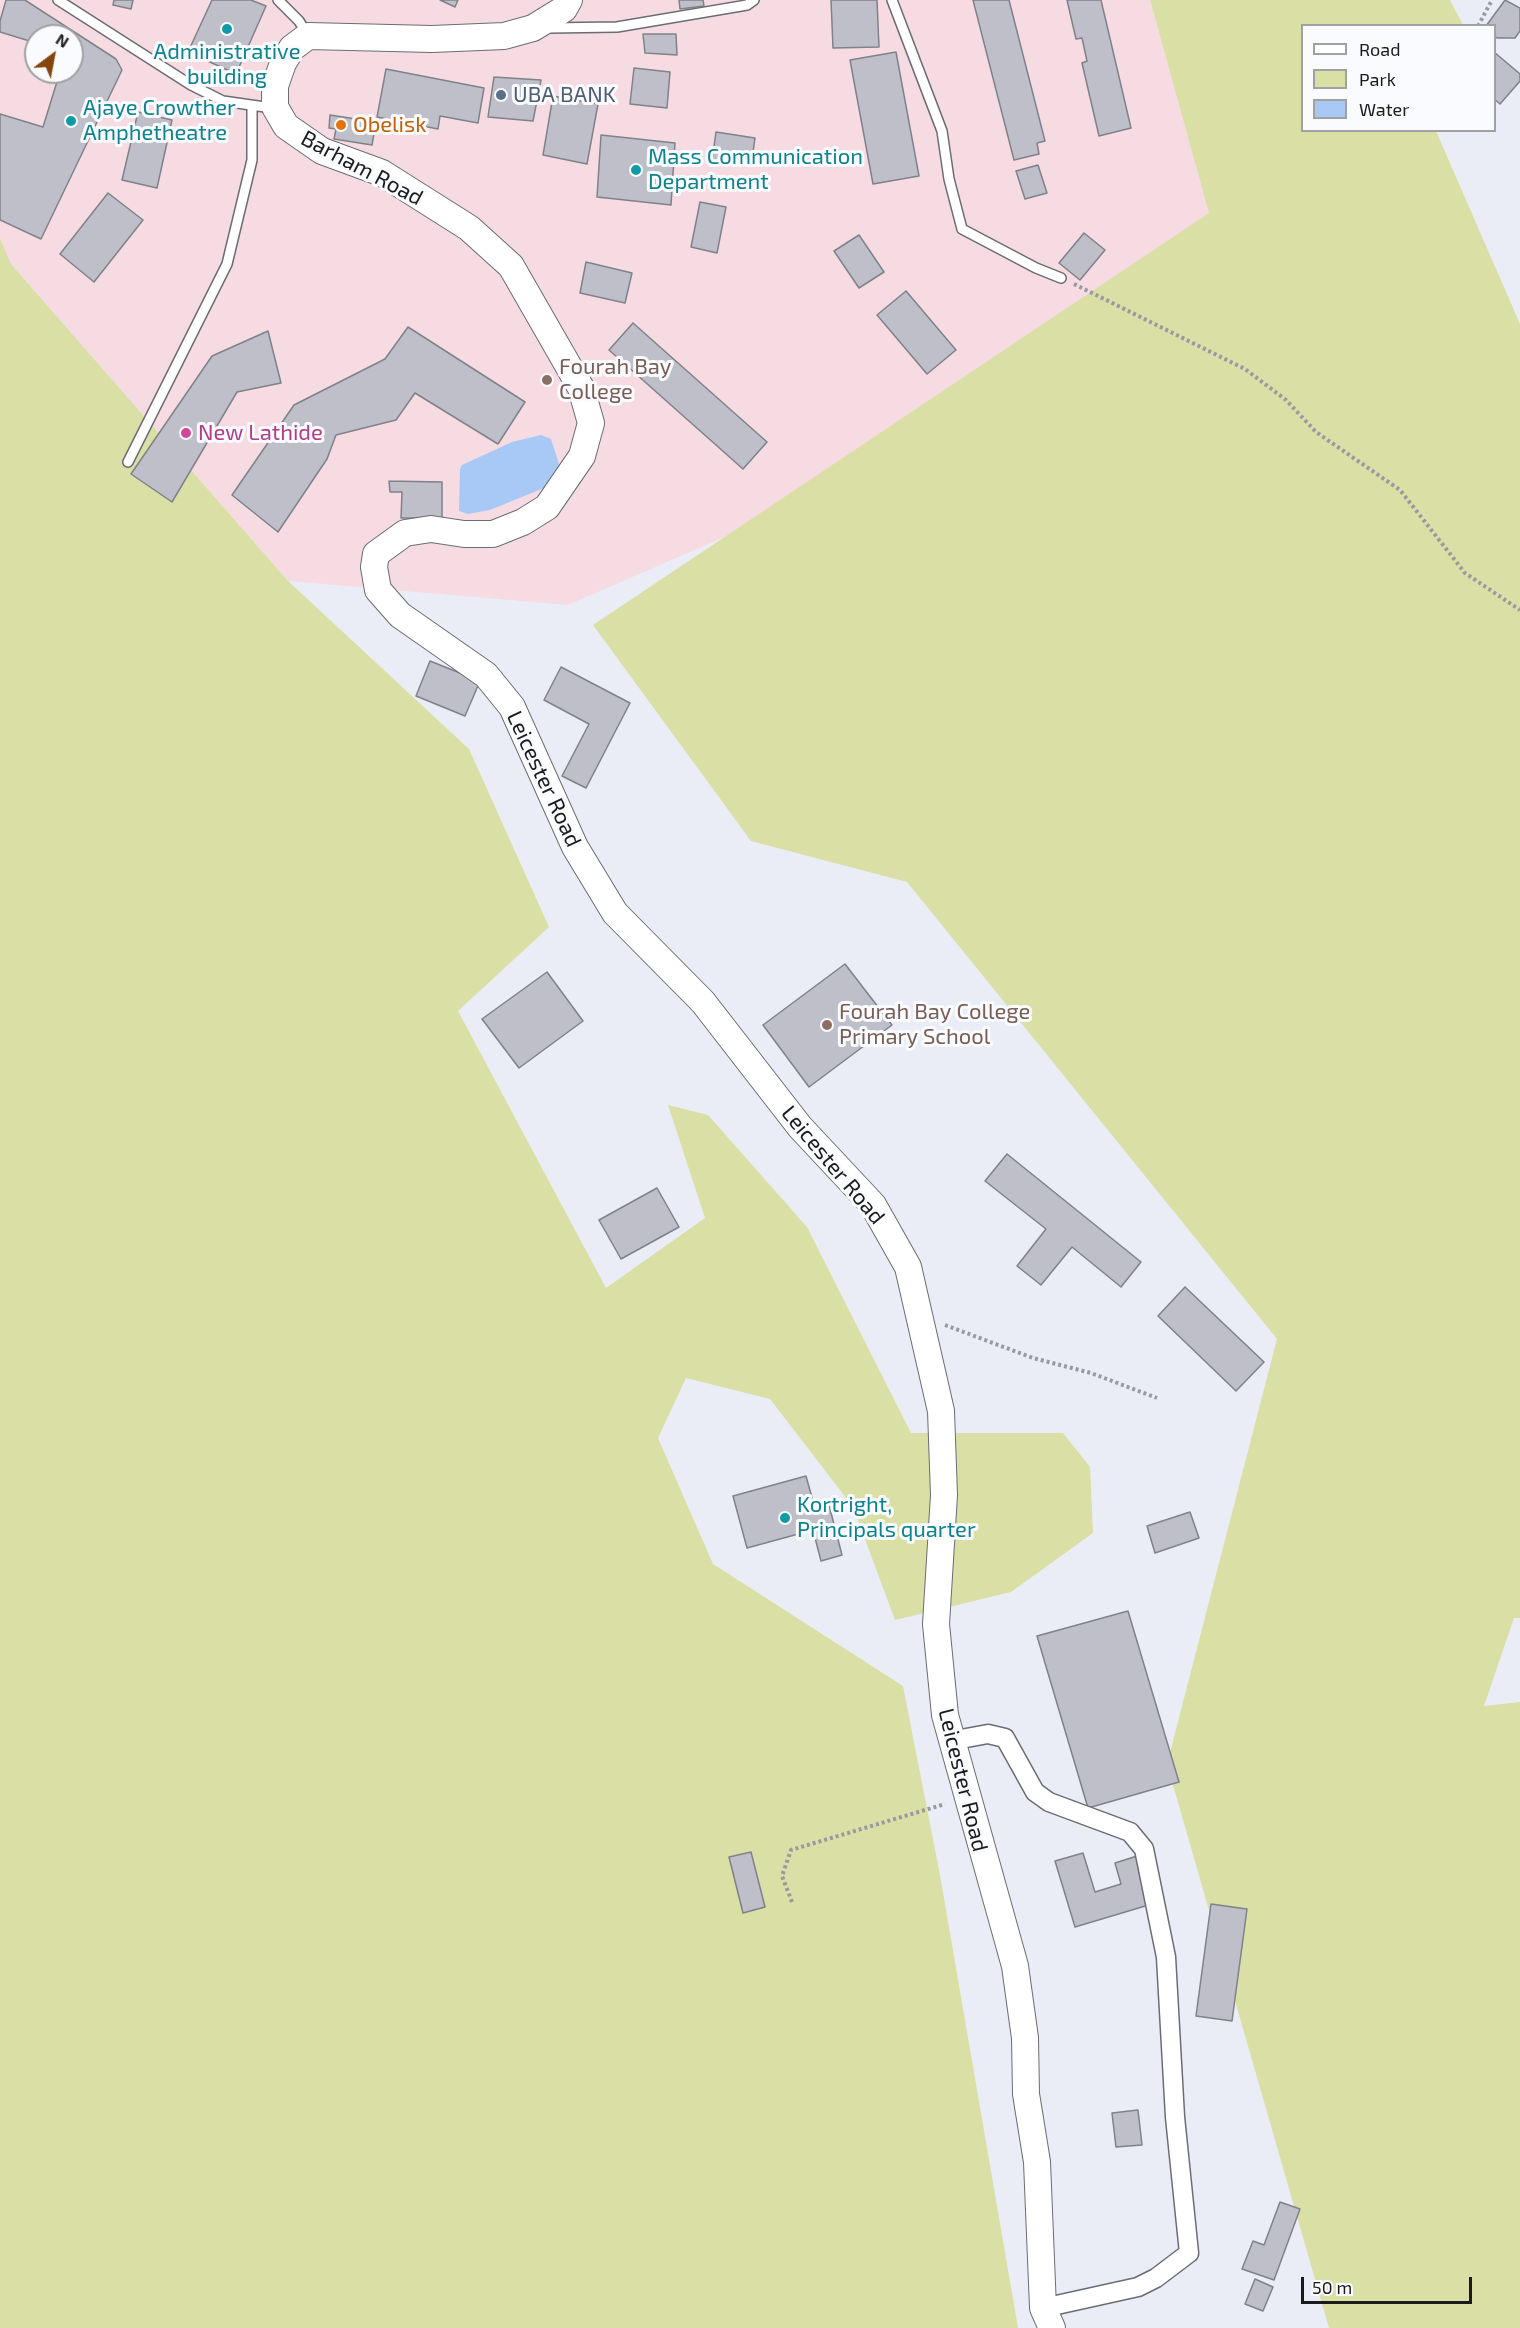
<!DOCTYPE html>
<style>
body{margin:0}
#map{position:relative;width:1520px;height:2328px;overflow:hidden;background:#ebedf6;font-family:"Exo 2",sans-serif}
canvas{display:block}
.legend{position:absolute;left:1301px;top:24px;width:195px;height:108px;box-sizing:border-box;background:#fafbfe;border:2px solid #a1a1a4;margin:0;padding:8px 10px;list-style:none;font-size:18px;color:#1b1b1e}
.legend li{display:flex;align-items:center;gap:12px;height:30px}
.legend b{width:30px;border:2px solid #a1a1a4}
.north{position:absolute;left:24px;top:24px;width:60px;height:60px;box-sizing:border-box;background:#fafbfe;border:2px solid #a1a1a4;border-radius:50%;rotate:32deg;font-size:16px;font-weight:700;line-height:24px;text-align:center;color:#1b1b1e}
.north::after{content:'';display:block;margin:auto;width:21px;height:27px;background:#85450d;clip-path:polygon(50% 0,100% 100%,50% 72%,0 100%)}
.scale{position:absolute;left:1301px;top:2277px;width:171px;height:27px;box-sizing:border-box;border:3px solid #1b1b1e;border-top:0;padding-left:8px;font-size:18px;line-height:21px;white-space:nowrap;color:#1b1b1e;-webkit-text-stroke:4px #fafbfe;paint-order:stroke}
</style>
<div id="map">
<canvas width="1520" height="2328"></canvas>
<ul class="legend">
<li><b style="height:8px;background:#fff"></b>Road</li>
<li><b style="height:16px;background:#d9dfa5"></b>Park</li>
<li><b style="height:16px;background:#a8c9f6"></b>Water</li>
</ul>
<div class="north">N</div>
<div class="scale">50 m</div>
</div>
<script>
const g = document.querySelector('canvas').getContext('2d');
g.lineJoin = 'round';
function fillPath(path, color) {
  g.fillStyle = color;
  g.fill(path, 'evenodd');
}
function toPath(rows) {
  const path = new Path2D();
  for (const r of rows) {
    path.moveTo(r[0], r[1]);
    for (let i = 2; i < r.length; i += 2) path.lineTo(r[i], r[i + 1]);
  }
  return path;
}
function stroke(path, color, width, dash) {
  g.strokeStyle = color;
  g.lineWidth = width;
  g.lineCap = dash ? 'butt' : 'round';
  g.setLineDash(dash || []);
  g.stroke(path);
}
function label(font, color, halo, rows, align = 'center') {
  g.font = font + ' "Exo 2",sans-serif';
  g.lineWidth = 6;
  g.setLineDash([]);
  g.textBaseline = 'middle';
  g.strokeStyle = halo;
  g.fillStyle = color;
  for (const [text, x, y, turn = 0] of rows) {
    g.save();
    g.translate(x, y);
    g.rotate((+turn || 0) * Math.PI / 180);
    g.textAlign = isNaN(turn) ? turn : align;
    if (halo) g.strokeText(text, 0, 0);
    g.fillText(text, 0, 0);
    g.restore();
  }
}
fillPath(toPath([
 [0,0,1150,0,1210,215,819,496,568,605,288,581,11,264,0,238],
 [36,36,72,36,72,72,36,72]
]), '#f6dce2');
fillPath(toPath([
 [1150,0,1450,0,1463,25,1302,26,1302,130,1436,131,1520,324,1520,1618,1514,1618,1484,1706,1520,1702,1520,2328,1329,2328,1167,1764,1277,1339,907,882,751,841,593,625,1209,213],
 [0,238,11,264,288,581,469,749,549,927,458,1011,606,1288,705,1218,668,1105,708,1115,807,1227,911,1433,1063,1433,1090,1467,1093,1533,1011,1592,895,1620,853,1507,770,1399,686,1378,658,1438,713,1564,903,1686,940,1875,1018,2328,0,2328]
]), '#d9dfa5');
fillPath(toPath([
 [541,435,551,439,560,467,549,486,490,510,468,514,459,511,460,469,462,465,512,442]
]), '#a8c9f6');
const building = toPath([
 [6,0,25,0,116,59,122,70,41,239,0,220,0,114,43,127,60,72,72,72,72,36,36,36,36,43,0,32,0,21,6,0],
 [114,0,133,0,131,9,113,5,114,0],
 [212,0,251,0,266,6,236,74,188,52,212,0],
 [440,0,458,0,455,7,440,0],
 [679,0,703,0,704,6,680,9,679,0],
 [831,0,877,0,879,47,833,48,831,0],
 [973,0,1009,0,1045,141,1037,143,1039,154,1014,160,973,0],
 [1067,0,1101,0,1131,128,1099,136,1082,63,1087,61,1082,38,1076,39,1067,0],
 [1505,0,1520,8,1520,31,1515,38,1497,38,1494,36,1494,26,1486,26,1505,0],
 [643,34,676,34,677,55,645,53,643,34],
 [896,52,919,176,873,184,850,60,896,52],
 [1494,52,1520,74,1520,81,1500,104,1494,99,1494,52],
 [634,68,670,72,667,108,630,104,634,68],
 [386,69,484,88,478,123,440,116,438,129,377,117,386,69],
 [494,77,541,80,533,121,488,117,494,77],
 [553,96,598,104,587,164,543,155,553,96],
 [138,112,172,120,157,188,122,180,138,112],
 [330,115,376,122,372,145,334,139,336,129,329,128,330,115],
 [716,132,755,138,751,166,712,161,716,132],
 [601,135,675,143,671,205,597,197,601,135],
 [1038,165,1047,193,1025,199,1016,171,1038,165],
 [108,193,143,220,94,282,60,254,108,193],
 [700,202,726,207,717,253,691,247,700,202],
 [1084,233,1105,250,1080,280,1059,263,1084,233],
 [859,235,884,272,859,288,834,251,859,235],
 [586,262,632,273,625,303,580,293,586,262],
 [906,291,956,350,927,374,877,315,906,291],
 [633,323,767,442,743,469,609,350,633,323],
 [408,327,525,402,498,444,415,393,396,420,336,435,327,459,278,532,232,495,294,405,385,359,408,327],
 [268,331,281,383,237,392,172,502,131,474,212,356,268,331],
 [389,481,442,482,442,518,401,518,402,492,390,492,389,481],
 [430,661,480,681,465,716,416,696,430,661],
 [561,667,630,703,586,788,562,776,589,724,544,700,561,667],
 [845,964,892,1025,809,1087,763,1025,845,964],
 [547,972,583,1021,519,1068,482,1019,547,972],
 [1007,1154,1141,1262,1121,1287,1072,1247,1041,1285,1017,1266,1046,1229,985,1181,1007,1154],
 [657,1188,679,1227,621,1259,599,1220,657,1188],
 [1185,1287,1264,1362,1236,1391,1158,1316,1185,1287],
 [806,1476,814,1505,828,1501,842,1555,821,1561,813,1530,747,1548,733,1496,806,1476],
 [1190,1512,1199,1538,1155,1553,1147,1526,1190,1512],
 [1128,1611,1179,1782,1088,1808,1037,1636,1128,1611],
 [751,1852,765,1907,743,1913,729,1857,751,1852],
 [1083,1853,1095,1892,1121,1884,1115,1863,1137,1856,1152,1904,1075,1927,1055,1861,1083,1853],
 [1211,1904,1247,1909,1232,2021,1196,2016,1211,1904],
 [1138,2110,1142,2145,1116,2147,1112,2113,1138,2110],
 [1280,2202,1300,2209,1274,2280,1242,2269,1253,2241,1264,2245,1280,2202],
 [1255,2279,1273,2287,1263,2311,1245,2304,1255,2279]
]);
fillPath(building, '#bebfc8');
stroke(building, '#808189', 1.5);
const lane = toPath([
 [58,0,191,85,223,101,272,108],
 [278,0,299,21,307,34],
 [892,0,942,131,949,179,962,229,1036,268,1061,278],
 [548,28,617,27,747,5,754,0],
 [128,462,227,264,252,160,252,107]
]);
const street = toPath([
 [950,1741,988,1734,1005,1738,1035,1792,1049,1802,1130,1832,1144,1849,1166,1957,1175,2117,1189,2253,1156,2278,1138,2287,1043,2308]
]);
const secondary = toPath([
 [569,0,564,9,533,28,504,36,432,39,308,36,292,48,283,63,275,86,275,107,286,126,322,151,382,173,469,228,511,266,581,388,591,423,582,456,547,507,523,522,493,534,464,534,431,529,405,533,376,554,374,567,378,590,400,615,486,675,512,707,575,847,615,913,703,1002,800,1127,873,1205,908,1267,941,1411,944,1495,936,1624,945,1715,1015,1966,1025,2038,1026,2094,1037,2162,1043,2308,1052,2328]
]);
stroke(lane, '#6b6c74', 12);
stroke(street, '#6b6c74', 21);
stroke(secondary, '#6b6c74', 28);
stroke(toPath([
 [1478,26,1492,0],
 [1074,284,1245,369,1286,400,1316,432,1400,490,1465,573,1520,610],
 [945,1325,1033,1358,1091,1373,1157,1398],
 [792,1902,782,1876,791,1850,945,1804]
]), '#999aa1', 4, [3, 3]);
stroke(lane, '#fff', 9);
stroke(street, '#fff', 18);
stroke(secondary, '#fff', 26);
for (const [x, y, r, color] of [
 [227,29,6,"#0f9aa8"],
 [501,95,6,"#5c6f8a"],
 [71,121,6,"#0f9aa8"],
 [341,125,6,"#e8710a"],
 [636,170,6,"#0f9aa8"],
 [547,380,6,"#8d6e63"],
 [186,433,6,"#d1479c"],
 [827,1025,6,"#8d6e63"],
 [785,1518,6,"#0f9aa8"]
]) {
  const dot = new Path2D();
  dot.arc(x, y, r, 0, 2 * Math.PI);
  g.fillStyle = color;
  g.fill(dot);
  stroke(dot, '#fafbfe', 2);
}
label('22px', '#0d838f', '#fafbfe', [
 ["Administrative",227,52,"center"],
 ["building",227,77,"center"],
 ["Ajaye Crowther",83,108],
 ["Amphetheatre",83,133],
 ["Mass Communication",648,157],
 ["Department",648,182],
 ["Kortright,",797,1505],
 ["Principals quarter",797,1530]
], 'left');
label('22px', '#4e5e75', '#fafbfe', [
 ["UBA BANK",513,95]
], 'left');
label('22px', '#c56008', '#fafbfe', [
 ["Obelisk",353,125]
], 'left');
label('22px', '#1b1b1e', '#fafbfe', [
 ["Barham Road",362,168,28],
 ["Leicester Road",544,779,65],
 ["Leicester Road",833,1165,50],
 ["Leicester Road",963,1780,76]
]);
label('22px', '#785e54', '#fafbfe', [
 ["Fourah Bay",559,367],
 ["College",559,392],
 ["Fourah Bay College",839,1012],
 ["Primary School",839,1037]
], 'left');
label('22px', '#b23c85', '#fafbfe', [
 ["New Lathide",198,433]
], 'left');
</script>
